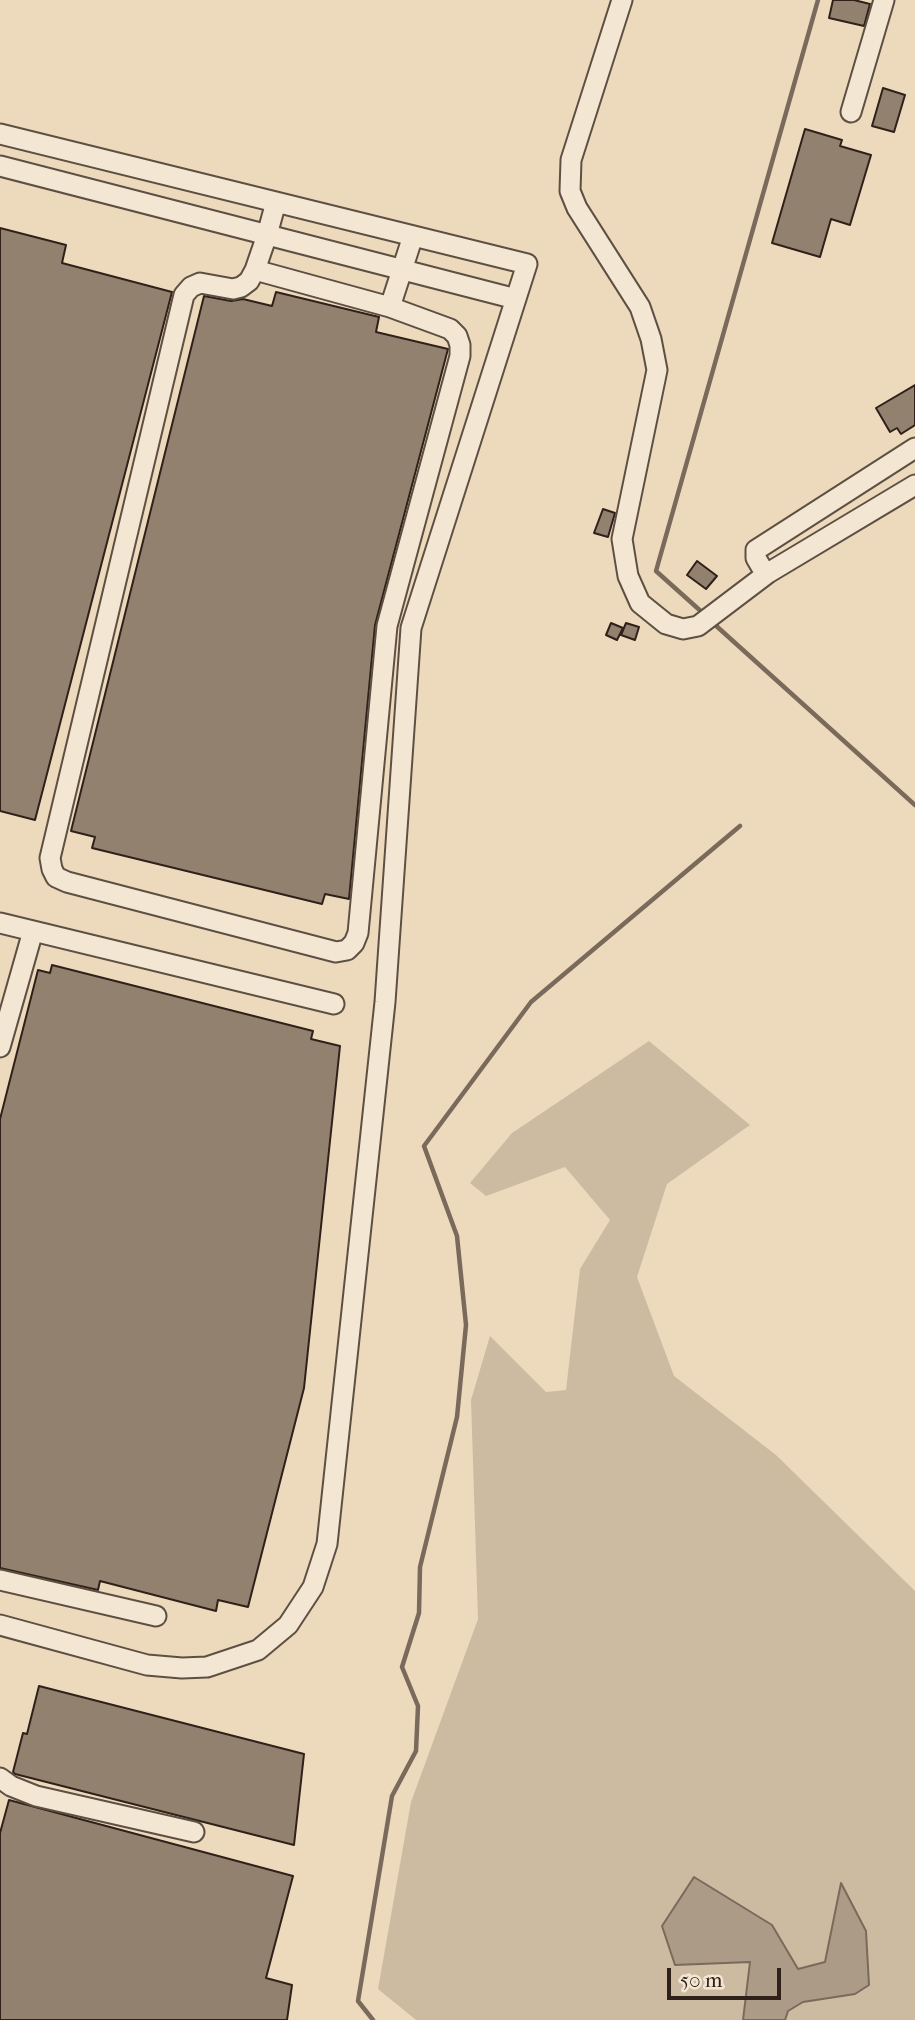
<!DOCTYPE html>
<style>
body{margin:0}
#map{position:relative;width:915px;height:2020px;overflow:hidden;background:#eddabd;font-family:"IM FELL French Canon",serif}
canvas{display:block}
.scale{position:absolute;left:667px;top:1968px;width:114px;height:32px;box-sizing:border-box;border:4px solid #2f211a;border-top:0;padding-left:9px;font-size:21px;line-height:24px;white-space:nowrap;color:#2f211a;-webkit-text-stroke:5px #f3e7d4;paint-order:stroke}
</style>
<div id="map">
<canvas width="915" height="2020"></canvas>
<div class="scale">50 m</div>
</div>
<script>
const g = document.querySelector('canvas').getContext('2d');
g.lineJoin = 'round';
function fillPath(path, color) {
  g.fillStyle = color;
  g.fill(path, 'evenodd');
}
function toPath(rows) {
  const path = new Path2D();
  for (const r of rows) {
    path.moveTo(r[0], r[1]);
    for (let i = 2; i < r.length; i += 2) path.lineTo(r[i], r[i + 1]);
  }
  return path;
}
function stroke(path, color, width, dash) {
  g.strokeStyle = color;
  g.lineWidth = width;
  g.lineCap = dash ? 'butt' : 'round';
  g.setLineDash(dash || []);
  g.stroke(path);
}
fillPath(toPath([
 [649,1041,750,1125,667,1184,637,1277,674,1376,776,1455,915,1591,915,2020,785,2020,788,2011,803,2001,855,1994,842,1884,825,1962,798,1969,772,1925,663,1926,676,1965,750,1962,743,2020,416,2020,378,1989,411,1802,478,1619,471,1400,490,1336,546,1392,566,1390,580,1269,610,1220,565,1167,486,1196,470,1183,512,1133]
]), '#cdbba1');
const water = toPath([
 [694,1877,772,1925,798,1969,825,1962,841,1883,866,1931,869,1985,855,1994,803,2002,788,2011,785,2020,743,2020,750,1962,675,1965,662,1926,694,1877]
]);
fillPath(water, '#ac9b86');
stroke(water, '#7a6a5b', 2);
stroke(toPath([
 [704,614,656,571,818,0],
 [713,623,915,805],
 [373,2020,358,2001,392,1796,416,1751,418,1706,402,1667,419,1613,420,1567,457,1417,466,1325,457,1236,424,1146,531,1002,740,826]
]), '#7a6a5b', 4.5);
const building = toPath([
 [833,0,854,0,870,4,864,26,829,18,833,0],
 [883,88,905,95,894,132,872,126,883,88],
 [805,129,842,140,840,146,871,155,850,225,831,219,820,257,772,243,805,129],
 [0,228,66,245,62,263,172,292,35,820,0,811,0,228],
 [276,292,379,317,376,332,448,349,375,625,349,899,325,894,322,904,92,848,95,837,71,831,204,296,231,301,243,299,272,306,276,292],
 [915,385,915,425,901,434,897,428,890,432,876,408,915,385],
 [603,509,615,513,608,537,594,533,603,509],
 [697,561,717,576,706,589,687,575,697,561],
 [611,623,623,628,617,640,606,635,611,623],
 [626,623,639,627,635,640,621,635,626,623],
 [52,965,313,1031,311,1039,340,1046,304,1388,248,1607,218,1600,216,1611,100,1581,98,1590,0,1568,0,1119,38,970,50,973,52,965],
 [39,1686,304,1754,294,1845,15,1774,13,1772,23,1733,27,1734,39,1686],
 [9,1800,293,1876,266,1978,292,1985,287,2020,0,2020,0,1833,9,1800]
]);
fillPath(building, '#92816f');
stroke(building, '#2f211a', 2);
const minor = toPath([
 [622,0,571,160,570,191,577,208,640,307,651,339,657,370,622,539,628,576,640,603,666,624,683,629,698,626,768,573],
 [851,112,884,0],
 [0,134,527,264,411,628,385,1002,327,1544,313,1587,288,1625,258,1650,207,1667,182,1668,147,1665,0,1625],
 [0,166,516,299],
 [255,270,390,307,450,329,457,336,460,345,460,356,387,626,358,933,354,943,347,950,336,952,67,882,56,877,52,869,50,858,184,295,191,287,200,283,233,289,241,287,249,281,255,270,267,235,276,202],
 [390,307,413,236],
 [915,448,756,550,756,558,763,570,768,573,915,485],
 [0,923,334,1004],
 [0,1047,33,931],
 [0,1580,156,1616],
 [0,1778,11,1786,36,1796,194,1832]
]);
stroke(minor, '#5e4f43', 23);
stroke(minor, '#f3e7d4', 19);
</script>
